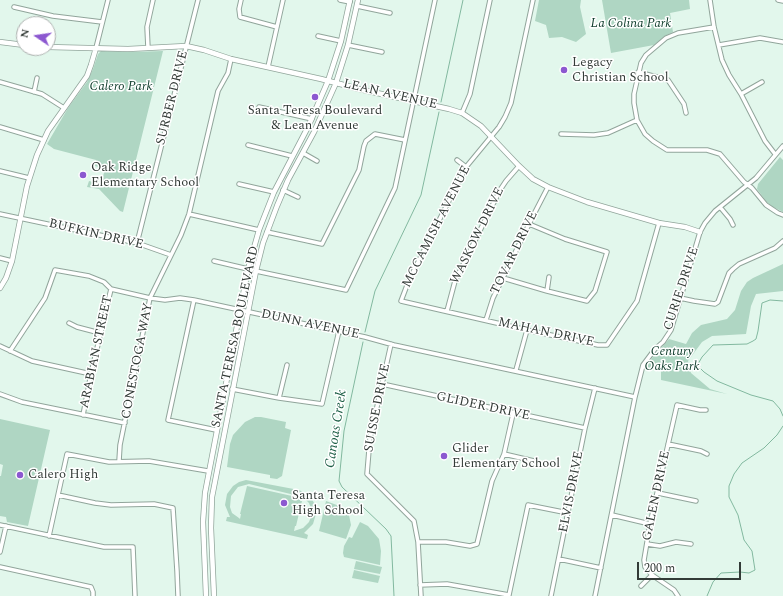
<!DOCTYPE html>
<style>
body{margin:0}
#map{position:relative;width:783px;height:596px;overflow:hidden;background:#e2f7ec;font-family:Spectral,serif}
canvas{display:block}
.north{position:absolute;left:16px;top:16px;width:40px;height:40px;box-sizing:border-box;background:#fff;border:1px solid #adb1af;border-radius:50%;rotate:283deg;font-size:11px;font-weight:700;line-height:16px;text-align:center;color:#333b37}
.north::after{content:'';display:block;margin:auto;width:14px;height:18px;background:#8c58d0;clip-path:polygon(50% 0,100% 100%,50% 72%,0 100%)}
.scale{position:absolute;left:637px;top:562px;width:104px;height:18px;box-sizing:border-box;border:2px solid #333b37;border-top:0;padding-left:5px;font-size:12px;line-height:14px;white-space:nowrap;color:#333b37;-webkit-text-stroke:3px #fff;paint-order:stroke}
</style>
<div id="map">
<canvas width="783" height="596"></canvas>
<div class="north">N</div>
<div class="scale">200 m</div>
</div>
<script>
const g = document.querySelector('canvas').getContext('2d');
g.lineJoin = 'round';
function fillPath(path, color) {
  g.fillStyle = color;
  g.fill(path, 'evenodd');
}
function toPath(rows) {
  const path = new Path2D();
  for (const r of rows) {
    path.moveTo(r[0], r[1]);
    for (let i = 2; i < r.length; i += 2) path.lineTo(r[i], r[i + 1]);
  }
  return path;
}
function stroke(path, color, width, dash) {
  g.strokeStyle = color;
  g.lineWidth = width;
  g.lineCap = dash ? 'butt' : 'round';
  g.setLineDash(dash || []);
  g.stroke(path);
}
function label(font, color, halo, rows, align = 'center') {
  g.font = font + ' Spectral,serif';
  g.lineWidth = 3;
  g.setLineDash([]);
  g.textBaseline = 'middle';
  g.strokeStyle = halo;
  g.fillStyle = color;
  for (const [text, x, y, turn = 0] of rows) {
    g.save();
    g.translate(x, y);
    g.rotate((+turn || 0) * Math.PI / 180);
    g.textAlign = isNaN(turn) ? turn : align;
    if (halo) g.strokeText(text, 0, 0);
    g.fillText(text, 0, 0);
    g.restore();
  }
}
fillPath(toPath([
 [539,0,581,0,580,7,586,34,576,42,562,37,549,38,546,25,535,21],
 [602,0,689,0,690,9,670,13,673,32,665,36,654,45,611,53],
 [101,51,131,52,163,51,123,212,120,211,99,189,87,187,89,181,101,184,105,169,95,166,96,160,54,149,47,144,68,108,87,82,93,69,98,54],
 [780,157,783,160,783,212,771,206,766,201,757,189,758,184],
 [783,264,783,291,756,294,751,306,746,334,712,336,702,342,688,361,691,373,710,389,727,394,661,380,661,370,646,367,652,358,669,339,686,344,692,333,701,325,727,319,735,310,741,291,747,282,753,278],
 [255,417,261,417,286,422,285,428,291,430,282,476,277,479,270,478,270,475,227,467,230,444,233,435,245,422],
 [0,419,50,430,28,526,7,522,6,517,0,516,0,476,1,476,3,465,0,464],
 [246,480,299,490,305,493,311,497,316,507,316,514,313,524,304,533,308,535,307,539,226,521,227,517,230,517,225,505,227,494,233,486,239,482],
 [249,484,303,497,309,503,311,508,312,514,309,522,303,528,294,531,295,526,296,526,302,501,300,501,301,498,247,486,240,514,241,514,240,519,239,518,232,513,230,507,231,496,238,487],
 [326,501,342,507,349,515,351,525,346,539,319,531],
 [360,522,368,526,379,539,381,551,380,565,344,557,343,553,344,546,349,537,352,538],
 [356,561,382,567,380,574,354,569],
 [354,570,380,576,378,583,352,578]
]), '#afd6c3');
stroke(toPath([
 [441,102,463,0],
 [783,301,770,300,762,303,758,331,756,339,753,341,747,344,713,345,702,357,698,364,700,368,704,372,717,381,751,395,773,401,780,409,783,416],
 [365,332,375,291,421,195,439,112],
 [363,342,344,431,339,481,342,487,386,529,391,536,394,596],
 [707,596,713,582,721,573,740,572,749,573,755,570,752,551,744,540,738,515,729,497,729,486,734,474,742,463,764,448,777,435,783,426]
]), '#82b89f', 1);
const street = toPath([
 [241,0,239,9,240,17,277,27],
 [340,0,350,2],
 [533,0,511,103,505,117,499,127,466,167,409,280,401,301,527,330,598,345,607,345,637,301,659,223],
 [710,0,714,27,722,60,729,75,741,94,765,141,775,154],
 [778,0,783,1],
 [357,6,390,13],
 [14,7,53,16,102,22],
 [714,27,678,33,666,38,646,55,641,63,634,94,634,103,637,120,645,134,653,141,667,150,707,150,720,154,744,182,752,188,766,205,778,213,783,215],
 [318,36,341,41],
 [348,45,382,52],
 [719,45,760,38,783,42],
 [96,48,108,0],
 [148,48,147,27,153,0],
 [268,67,283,0],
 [638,72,668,80,684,104,686,113],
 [0,82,42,94,64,108],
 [34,92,37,78],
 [741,94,762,82],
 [259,107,312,119],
 [462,113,470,94,490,0],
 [0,127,44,140],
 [561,134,594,135,608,133,637,120],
 [248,145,292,156],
 [303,153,317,161],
 [457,160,466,167],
 [0,171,29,178],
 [239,184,274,192],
 [283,190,298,197],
 [720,207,730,219,733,225],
 [0,214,137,243,171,255],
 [189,214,259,230],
 [267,232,322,244,359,170,364,146,366,141,375,134,405,140],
 [137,243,198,0],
 [0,258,12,261],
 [214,261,248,269],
 [256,271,346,290,395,188,435,0],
 [503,278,547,291,587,301,595,291,607,252,565,239,529,224],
 [547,291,549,277],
 [680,298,694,301,715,304,718,302,729,273,733,269,739,264,775,248,783,241],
 [194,300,168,420,216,430],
 [447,311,455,281,500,190,506,181,519,166],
 [486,320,493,298,533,216,548,187],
 [69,323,77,327,100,333],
 [391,344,370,438,367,474,414,521,418,542,421,596],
 [0,346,32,361,91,374],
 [10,351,45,298,55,270,89,276,104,282,111,289,150,298,165,300,180,298,194,300,365,337,394,345,635,397],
 [516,370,527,330],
 [382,384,585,428],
 [232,389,279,398,322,404,339,331],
 [0,394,22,402,125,423],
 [279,398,287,365],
 [83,415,91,374,111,289],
 [668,444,701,451,707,454],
 [504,454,534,461],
 [119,461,120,445,150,298,181,235,189,214,218,91,228,73,231,59],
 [658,493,696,501],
 [58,495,95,503,111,505,154,504,173,508,177,571,178,596],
 [612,515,650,524],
 [0,525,104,547,133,547,135,596],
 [49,536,67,454,109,462,149,461,208,471],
 [418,542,446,542,470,546,477,544,492,481,504,454,513,414],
 [647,544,660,546,676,542,691,544],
 [0,552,6,526],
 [559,559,601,568],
 [0,567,91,587,93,592,93,596],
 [420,585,447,584,509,595,528,505,568,513],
 [641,586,652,575],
 [551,596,585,428,595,388],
 [595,596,635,397,643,365,655,349,663,342,671,330,700,232,705,223,715,211,756,178,783,146],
 [678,596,674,590,652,575,645,567,644,560,650,524,677,405,700,410,706,410]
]);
const secondary = toPath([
 [0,42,24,45],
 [48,47,128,49,186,46,204,50,231,59,321,79,359,89,449,109,462,113,481,126,519,166,533,179,548,187,587,202,659,223,685,227,700,232],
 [0,288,6,278,12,261,27,186,37,155,48,131,87,76,91,65,96,48],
 [206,596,203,522,205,493,248,269,259,230,274,192,308,127,328,81,341,41,350,0],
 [214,596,211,528,212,497,256,271,263,243,277,206,288,180,314,132,336,83,348,45,358,0]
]);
stroke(street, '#91a59b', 5.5);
stroke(secondary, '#91a59b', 6);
stroke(street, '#fff', 3.5);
stroke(secondary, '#fff', 4.5);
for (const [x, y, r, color] of [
 [564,70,4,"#8c58d0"],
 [315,97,4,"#8c58d0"],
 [83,175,4,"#8c58d0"],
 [444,456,4,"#8c58d0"],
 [20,475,4,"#8c58d0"],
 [284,503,4,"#8c58d0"]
]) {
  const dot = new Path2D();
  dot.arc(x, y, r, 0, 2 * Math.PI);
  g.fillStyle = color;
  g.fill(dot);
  stroke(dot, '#fff', 1.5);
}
label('italic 13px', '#13402f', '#fff', [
 ["La Colina Park",631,24],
 ["Calero Park",121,87],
 ["Century",672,352],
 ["Oaks Park",672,367]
]);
label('13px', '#333b37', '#fff', [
 ["Legacy",572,63],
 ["Christian School",572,78],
 ["Santa Teresa Boulevard",315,111,"center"],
 ["& Lean Avenue",315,126,"center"],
 ["Oak Ridge",91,168],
 ["Elementary School",91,183],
 ["Glider",452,449],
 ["Elementary School",452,464],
 ["Calero High",28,475],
 ["Santa Teresa",292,496],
 ["High School",292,511]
], 'left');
label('13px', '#333b37', '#fff', [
 ["LEAN AVENUE",390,95,13],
 ["SURBER DRIVE",173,98,-76],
 ["MCCAMISH AVENUE",437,227,-63],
 ["BUFKIN DRIVE",96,235,13],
 ["WASKOW DRIVE",478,236,-64],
 ["TOVAR DRIVE",515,253,-64],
 ["CURIE DRIVE",682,289,-72],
 ["DUNN AVENUE",310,325,12],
 ["MAHAN DRIVE",546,333,12],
 ["SANTA TERESA BOULEVARD",236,337,-78],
 ["ARABIAN STREET",97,352,-78],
 ["CONESTOGA WAY",138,361,-79],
 ["GLIDER DRIVE",483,407,12],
 ["SUISSE DRIVE",378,408,-79],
 ["ELVIS DRIVE",572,492,-79],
 ["GALEN DRIVE",657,496,-78]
]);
label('italic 14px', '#1c5e45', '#fff', [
 ["Canoas Creek",337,429,-81]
]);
</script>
